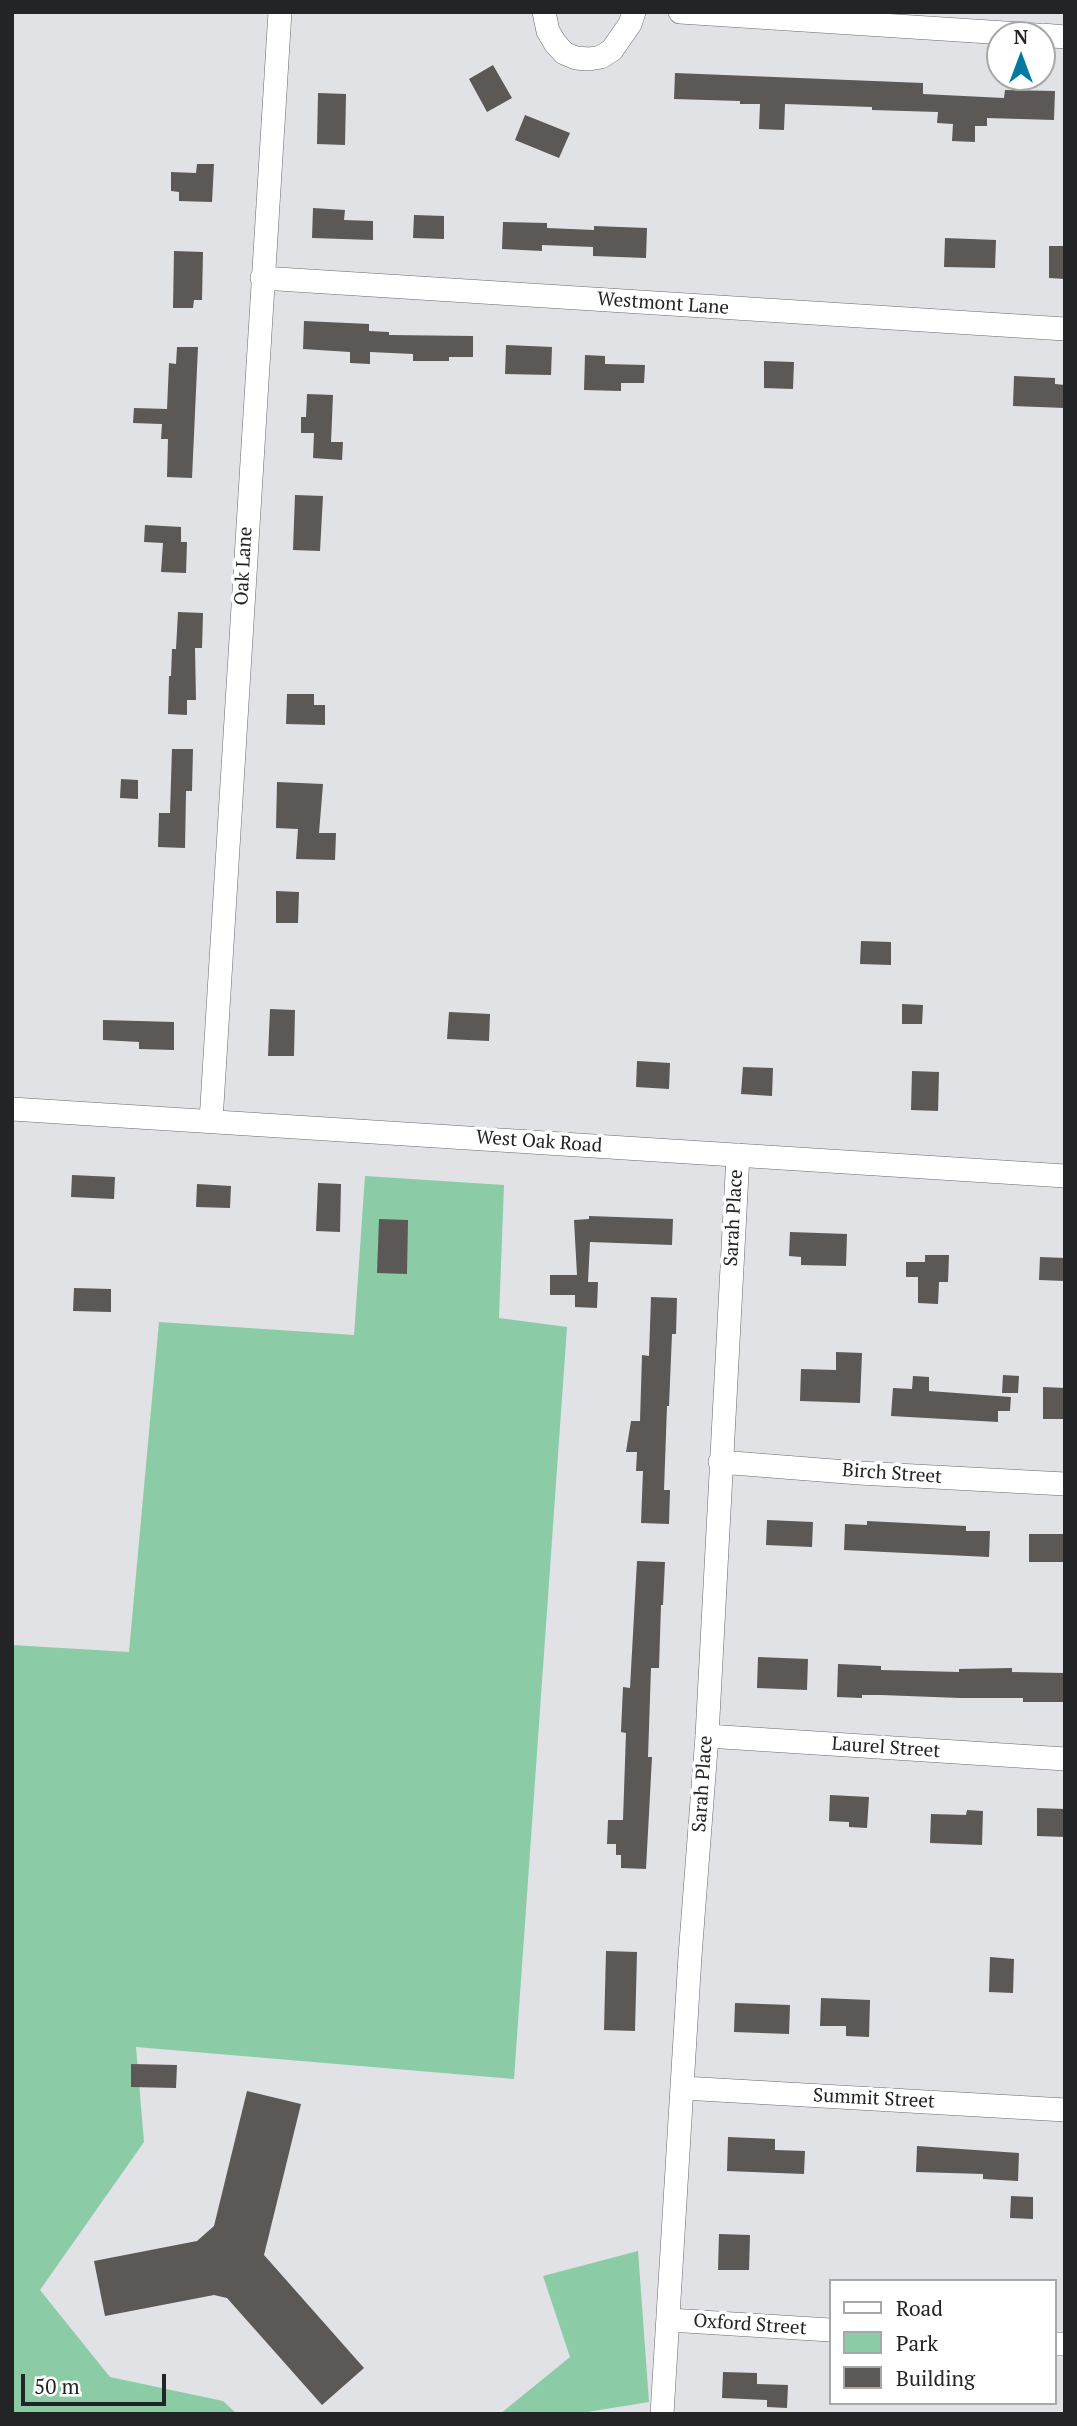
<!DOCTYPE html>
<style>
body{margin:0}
#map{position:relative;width:1077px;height:2426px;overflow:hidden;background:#e0e2e5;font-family:"PT Serif",serif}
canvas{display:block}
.frame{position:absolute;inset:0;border:14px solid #232425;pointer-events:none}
.legend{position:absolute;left:829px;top:2279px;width:228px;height:126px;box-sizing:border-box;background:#fff;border:2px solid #a7a7a8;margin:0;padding:9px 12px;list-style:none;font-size:21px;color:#232425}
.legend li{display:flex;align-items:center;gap:14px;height:35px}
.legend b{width:35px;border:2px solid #a7a7a8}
.north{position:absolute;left:986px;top:21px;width:70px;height:70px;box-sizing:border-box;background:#fff;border:2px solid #a7a7a8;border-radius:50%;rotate:0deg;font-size:19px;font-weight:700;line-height:28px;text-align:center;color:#232425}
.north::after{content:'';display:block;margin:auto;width:24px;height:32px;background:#017aa2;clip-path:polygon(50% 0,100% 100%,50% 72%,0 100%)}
.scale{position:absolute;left:21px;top:2374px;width:145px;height:32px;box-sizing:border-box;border:4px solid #232425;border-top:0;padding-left:9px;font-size:21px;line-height:24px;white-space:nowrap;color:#232425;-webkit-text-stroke:5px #fff;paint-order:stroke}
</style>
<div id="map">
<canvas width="1077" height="2426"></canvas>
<div class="frame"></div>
<ul class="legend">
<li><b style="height:9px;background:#fff"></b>Road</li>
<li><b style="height:19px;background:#8bcca7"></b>Park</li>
<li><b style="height:19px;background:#5b5856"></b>Building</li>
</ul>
<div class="north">N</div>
<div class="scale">50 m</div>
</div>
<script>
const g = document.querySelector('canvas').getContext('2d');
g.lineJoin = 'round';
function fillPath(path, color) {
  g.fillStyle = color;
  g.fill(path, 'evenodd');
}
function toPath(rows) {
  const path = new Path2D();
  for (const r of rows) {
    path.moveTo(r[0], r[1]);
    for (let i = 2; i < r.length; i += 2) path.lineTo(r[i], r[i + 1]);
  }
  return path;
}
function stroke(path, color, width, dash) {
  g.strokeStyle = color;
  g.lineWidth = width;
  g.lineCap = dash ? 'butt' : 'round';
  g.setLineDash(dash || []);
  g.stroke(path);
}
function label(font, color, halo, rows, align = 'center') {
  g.font = font + ' "PT Serif",serif';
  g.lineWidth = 7;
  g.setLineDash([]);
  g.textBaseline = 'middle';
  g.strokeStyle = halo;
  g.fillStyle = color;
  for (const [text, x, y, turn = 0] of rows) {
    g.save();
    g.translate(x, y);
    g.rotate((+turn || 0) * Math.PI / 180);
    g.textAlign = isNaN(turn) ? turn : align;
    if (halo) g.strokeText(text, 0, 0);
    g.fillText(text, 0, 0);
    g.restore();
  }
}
fillPath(toPath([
 [365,1176,504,1185,499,1318,567,1327,514,2079,136,2047,144,2142,40,2290,110,2377,223,2401,237,2414,12,2414,12,1645,129,1652,159,1322,354,1335],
 [638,2251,649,2402,575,2414,500,2414,570,2357,543,2276]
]), '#8bcca7');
fillPath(toPath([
 [493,65,512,98,487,112,469,79],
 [675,73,923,83,923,94,1004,98,1005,90,1055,91,1054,120,987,118,987,126,975,126,975,142,952,141,953,124,937,123,938,112,872,110,872,107,785,104,784,130,759,129,760,104,740,104,740,101,674,99],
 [318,93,346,94,345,145,317,144],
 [525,115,570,133,559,158,515,140],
 [197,164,214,164,212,202,179,201,179,192,171,191,171,172,196,173],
 [313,208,345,210,344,220,373,221,373,240,312,238],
 [414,215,444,216,444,239,413,238],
 [503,222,547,223,547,228,594,230,594,226,647,228,646,258,593,256,593,247,542,245,542,251,502,249],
 [945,238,996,240,995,268,944,267],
 [1049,246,1065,246,1065,279,1049,278],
 [174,251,203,252,202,300,194,300,193,308,173,308],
 [304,321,369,324,369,331,389,332,389,335,473,336,473,357,449,357,449,361,413,361,413,354,370,352,370,364,350,363,350,352,303,349],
 [506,345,552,347,551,375,505,374],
 [177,347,198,347,192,478,167,477,168,439,161,439,162,424,133,423,134,408,167,409,169,363,176,364],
 [585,355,605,356,605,364,645,365,644,383,621,383,621,391,584,390],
 [764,361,794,362,793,389,764,388],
 [1014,376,1055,378,1055,384,1065,385,1065,408,1013,406],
 [307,394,333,395,331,442,343,442,342,460,313,458,314,433,301,433,301,417,306,417],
 [295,495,323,496,320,551,293,550],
 [145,525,181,527,181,542,187,542,186,573,161,572,163,543,144,542],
 [178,612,203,613,202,648,195,648,196,700,187,700,187,715,168,714,169,676,171,676,172,649,176,649],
 [287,694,314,694,314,705,325,705,325,725,286,724],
 [172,749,193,749,192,791,186,791,185,848,158,847,159,813,170,813],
 [121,779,138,780,138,799,120,798],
 [277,782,323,784,319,833,336,833,335,860,296,859,298,829,276,828],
 [276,891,299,892,298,923,276,923],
 [861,941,891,942,891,965,860,964],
 [902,1004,923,1005,922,1024,902,1024],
 [270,1009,295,1010,294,1056,268,1056],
 [449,1012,490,1014,489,1041,447,1039],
 [103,1020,174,1022,174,1050,139,1049,139,1042,103,1040],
 [637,1061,670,1063,669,1089,636,1087],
 [743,1067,773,1068,772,1096,741,1094],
 [912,1071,939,1072,938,1111,911,1110],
 [72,1175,115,1177,114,1199,71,1197],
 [318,1183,341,1184,340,1232,316,1231],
 [197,1184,231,1186,230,1208,196,1207],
 [589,1216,673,1219,672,1245,590,1242,588,1282,598,1282,597,1308,575,1307,575,1295,550,1295,550,1275,577,1275,574,1220,589,1219],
 [379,1219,408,1220,407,1274,377,1273],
 [790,1232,847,1234,846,1266,801,1265,801,1257,789,1256],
 [925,1255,949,1255,948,1282,939,1282,938,1304,918,1303,918,1277,906,1277,906,1262,925,1262],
 [1040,1257,1065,1258,1065,1281,1039,1280],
 [74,1288,111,1289,111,1312,73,1311],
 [651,1297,677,1298,676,1334,672,1334,669,1406,667,1406,664,1490,670,1490,669,1524,641,1523,643,1471,636,1471,637,1452,626,1452,631,1421,640,1421,642,1355,649,1356],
 [836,1352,862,1353,860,1403,800,1401,801,1369,836,1370],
 [1003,1375,1019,1376,1018,1393,1002,1393],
 [913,1376,929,1377,929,1391,1011,1397,1010,1411,998,1411,998,1422,891,1416,893,1388,912,1389],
 [1043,1387,1065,1388,1065,1419,1043,1419],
 [767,1520,813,1522,812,1547,766,1545],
 [867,1521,966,1526,966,1531,990,1531,989,1557,844,1550,845,1524,867,1525],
 [1029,1534,1065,1534,1065,1562,1029,1562],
 [637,1561,665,1562,663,1605,661,1605,659,1668,651,1668,648,1757,652,1757,646,1869,621,1868,621,1855,616,1855,616,1844,607,1844,608,1820,623,1820,626,1733,621,1732,623,1687,630,1688],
 [758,1657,808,1659,807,1690,757,1688],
 [838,1664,881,1666,881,1670,959,1672,959,1669,1012,1668,1012,1672,1065,1673,1065,1702,1023,1702,1023,1698,960,1698,881,1695,862,1695,862,1698,837,1697],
 [830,1795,869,1797,867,1828,849,1827,849,1822,829,1821],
 [1037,1808,1065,1809,1065,1837,1037,1836],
 [967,1810,983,1811,982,1845,930,1843,931,1814,966,1815],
 [606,1951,637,1952,635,2031,604,2030],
 [990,1957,1014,1959,1013,1993,989,1992],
 [821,1998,870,2000,869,2037,846,2036,846,2026,820,2026],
 [735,2003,790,2005,789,2034,734,2032],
 [131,2064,177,2065,176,2088,131,2087],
 [247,2091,301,2104,264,2255,364,2368,322,2405,227,2298,214,2295,105,2316,94,2261,197,2241,214,2226],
 [728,2137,775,2139,775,2150,805,2151,804,2174,727,2171],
 [917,2146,1019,2153,1018,2181,983,2179,983,2174,916,2172],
 [1011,2196,1033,2197,1033,2219,1010,2218],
 [719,2234,750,2235,749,2270,718,2270],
 [723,2372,757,2373,757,2384,788,2385,787,2408,767,2407,767,2400,722,2398]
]), '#5b5856');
const minor = toPath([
 [544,12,548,31,555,43,564,53,576,58,589,59,601,57,612,50,630,24,634,12],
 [680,12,1036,35],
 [1042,35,1065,37],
 [262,278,1065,329],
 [12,1109,1065,1176],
 [211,1121,280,12],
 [720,1462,859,1473,1065,1484],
 [707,1736,1065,1759],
 [683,2088,1065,2110],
 [669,2320,830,2330],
 [1054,2344,1065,2344],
 [662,2414,690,1956,707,1736,738,1155]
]);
stroke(minor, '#67696c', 24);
stroke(minor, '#fff', 23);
label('19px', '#232425', '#fff', [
 ["Westmont Lane",663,304,4],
 ["Oak Lane",244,566,-87],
 ["West Oak Road",539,1142,4],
 ["Sarah Place",734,1218,-87],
 ["Birch Street",892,1474,4],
 ["Laurel Street",886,1748,4],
 ["Sarah Place",703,1784,-86],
 ["Summit Street",874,2099,3],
 ["Oxford Street",750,2325,4]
]);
</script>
